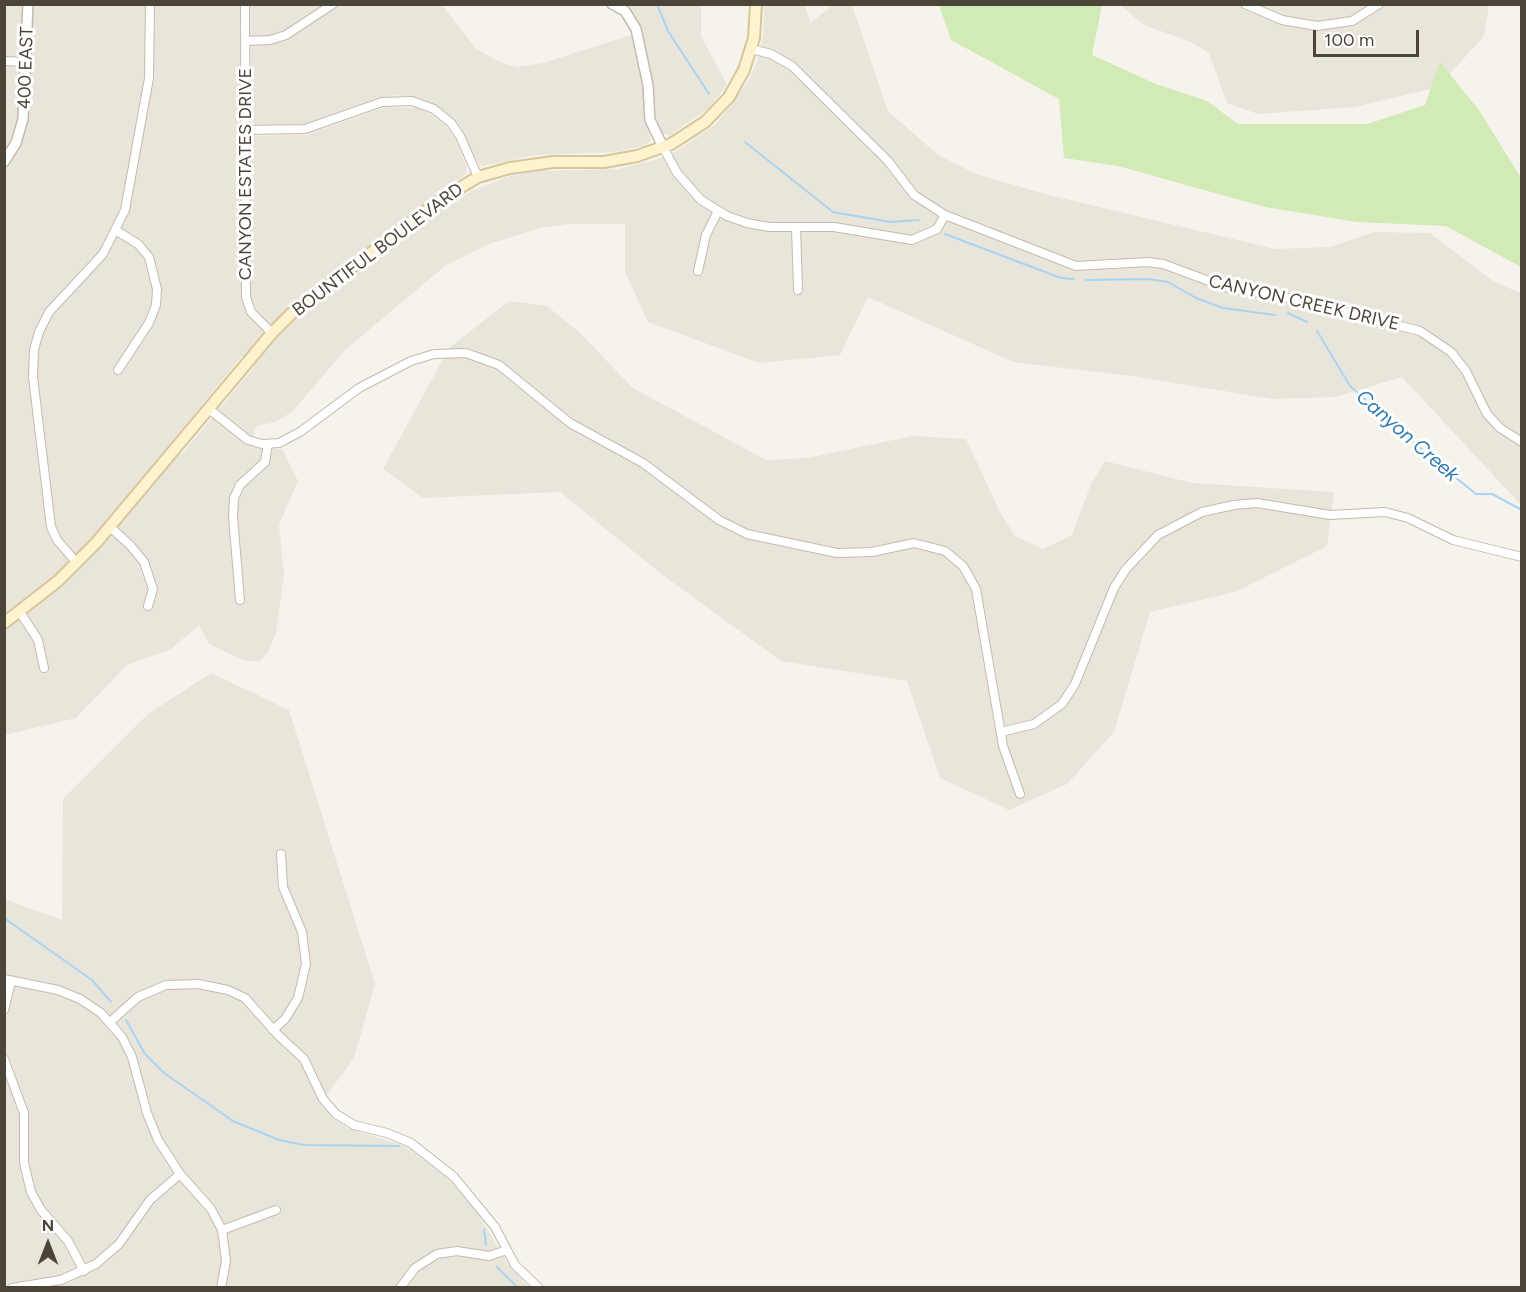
<!DOCTYPE html>
<style>
body{margin:0}
#map{position:relative;width:1526px;height:1292px;overflow:hidden;background:#f6f3ec;font-family:Figtree,sans-serif}
canvas{display:block}
.frame{position:absolute;inset:0;border:6px solid #4b4439;pointer-events:none}
.north{position:absolute;left:18px;top:1214px;width:60px;height:60px;-webkit-text-stroke:4px #fff;paint-order:stroke;rotate:0deg;font-size:16px;font-weight:700;line-height:24px;text-align:center;color:#4b4439}
.north::after{content:'';display:block;margin:auto;width:21px;height:27px;background:#4b4439;clip-path:polygon(50% 0,100% 100%,50% 72%,0 100%)}
.scale{position:absolute;left:1313px;top:30px;width:106px;height:27px;box-sizing:border-box;border:3px solid #4b4439;border-top:0;padding-left:8px;font-size:18px;line-height:21px;white-space:nowrap;color:#4b4439;-webkit-text-stroke:4px #fff;paint-order:stroke}
</style>
<div id="map">
<canvas width="1526" height="1292"></canvas>
<div class="frame"></div>
<div class="north">N</div>
<div class="scale">100 m</div>
</div>
<script>
const g = document.querySelector('canvas').getContext('2d');
g.lineJoin = 'round';
function fillPath(path, color) {
  g.fillStyle = color;
  g.fill(path, 'evenodd');
}
function toPath(rows) {
  const path = new Path2D();
  for (const r of rows) {
    path.moveTo(r[0], r[1]);
    for (let i = 2; i < r.length; i += 2) path.lineTo(r[i], r[i + 1]);
  }
  return path;
}
function stroke(path, color, width, dash) {
  g.strokeStyle = color;
  g.lineWidth = width;
  g.lineCap = dash ? 'butt' : 'round';
  g.setLineDash(dash || []);
  g.stroke(path);
}
function label(font, color, halo, rows, align = 'center') {
  g.font = font + ' Figtree,sans-serif';
  g.lineWidth = 6;
  g.setLineDash([]);
  g.textBaseline = 'middle';
  g.strokeStyle = halo;
  g.fillStyle = color;
  for (const [text, x, y, turn = 0] of rows) {
    g.save();
    g.translate(x, y);
    g.rotate((+turn || 0) * Math.PI / 180);
    g.textAlign = isNaN(turn) ? turn : align;
    if (halo) g.strokeText(text, 0, 0);
    g.fillText(text, 0, 0);
    g.restore();
  }
}
fillPath(toPath([
 [5,5,240,5,240,136,305,135,386,107,418,108,434,116,446,126,456,140,467,167,465,175,435,193,444,208,471,191,510,176,539,171,618,169,658,159,680,149,716,124,746,85,756,64,763,36,764,5,805,5,810,23,833,5,852,5,888,111,937,154,976,174,1045,194,1275,249,1330,247,1374,232,1430,233,1494,282,1521,293,1521,505,1402,377,1335,397,1272,399,1139,377,1013,362,868,297,840,355,759,363,648,322,625,272,625,224,568,224,540,228,489,244,445,266,345,350,293,411,276,422,256,426,251,447,282,449,298,481,279,525,284,574,276,633,268,652,260,661,245,661,209,644,199,625,171,649,127,665,76,718,5,735],
 [242,356,255,366,181,455,168,446],
 [250,5,442,5,476,49,502,63,518,67,543,63,631,35,643,88,644,116,651,141,643,146,616,152,537,155,482,166,477,162,461,127,446,112,424,99,399,95,377,98,305,124,255,125,251,118],
 [624,5,701,5,701,36,727,85,709,108,670,135,662,134,657,123,654,89,640,26,635,15],
 [1120,5,1489,5,1484,36,1438,87,1355,107,1258,114,1227,103,1209,53,1191,42,1144,25],
 [509,301,547,306,579,332,633,388,766,460,808,458,912,436,966,439,1001,514,1015,536,1043,549,1072,535,1091,484,1105,461,1192,483,1334,492,1327,546,1235,592,1150,612,1114,732,1067,784,1009,810,940,778,907,681,781,661,664,576,560,492,423,498,383,469,449,348],
 [211,673,289,710,375,984,354,1058,320,1104,335,1120,347,1128,405,1146,445,1176,476,1210,508,1264,529,1287,5,1287,4,899,62,920,63,799,148,714]
]), '#eae5da');
fillPath(toPath([
 [939,5,1102,5,1092,55,1156,84,1207,101,1238,124,1367,124,1425,105,1440,62,1479,110,1521,178,1521,267,1446,226,1357,222,1265,207,1118,166,1064,158,1059,99,951,40]
]), '#d2eab5');
stroke(toPath([
 [657,4,668,31,709,94],
 [745,142,833,212,890,222,919,220],
 [945,234,1061,278,1074,279],
 [1086,280,1148,279,1168,282,1196,298,1223,308,1275,315],
 [1288,313,1307,322],
 [1317,331,1350,386,1435,461,1476,494,1492,494,1522,510],
 [1522,602,1522,620],
 [1522,692,1522,772],
 [4,918,92,980,111,1002],
 [126,1020,145,1054,164,1073,233,1121,279,1140,304,1145,399,1146],
 [484,1230,486,1245],
 [497,1267,518,1288]
]), '#a9d4f2', 2);
const minor = toPath([
 [245,4,246,297,251,312,272,333],
 [1245,4,1282,20,1317,26,1352,21,1379,4],
 [245,41,270,40,286,35,333,4],
 [751,49,771,54,792,66,888,161,914,195,945,215,1076,266,1148,262,1163,264,1228,288,1294,299,1420,331,1451,352,1466,371,1487,414,1500,428,1522,442],
 [4,61,26,62],
 [246,130,305,129,382,102,412,101,434,109,451,123,460,136,478,177],
 [663,147,677,173,701,200,727,216,747,223,769,227,834,227,912,240,937,229,945,215],
 [796,227,798,290],
 [117,231,138,244,149,257,157,289,156,305,149,323,118,370],
 [698,271,706,235,718,211],
 [209,409,248,440,262,444,279,443,300,432,359,388,411,361,434,354,466,353,499,365,570,423,643,463,719,520,747,534,837,553,872,552,914,543,945,551,963,566,976,589,1003,746,1020,794],
 [110,527,130,545,144,562,153,589,148,606],
 [77,563,57,540,51,527,33,377,34,350,39,332,49,312,103,254,125,210,149,78,150,4],
 [240,600,233,517,234,498,240,485,265,462,268,444],
 [20,612,38,640,44,668],
 [1001,732,1034,724,1062,704,1075,684,1114,588,1126,569,1158,535,1202,512,1234,505,1257,503,1330,515,1385,512,1408,518,1453,540,1522,557],
 [4,979,58,990,80,999,101,1013,122,1037,132,1057,147,1113,158,1140,180,1174,211,1209,222,1230,226,1261,221,1288],
 [4,1010,11,982],
 [110,1022,138,997,166,985,198,984,228,990,245,998,278,1035,304,1059,323,1099,336,1114,354,1125,387,1133,411,1143,454,1177,495,1227,515,1265,539,1288],
 [273,1030,285,1019,298,998,306,964,302,932,283,887,281,854],
 [4,1059,24,1113,24,1163,31,1192,41,1210,68,1241,84,1271],
 [222,1230,276,1210],
 [12,1288,61,1280,96,1264,119,1244,150,1200,180,1174],
 [400,1288,415,1268,437,1254,457,1251,489,1256,507,1250]
]);
const tertiary = toPath([
 [612,4,625,11,636,29,648,85,650,120,663,147],
 [4,162,16,143,23,119,28,4]
]);
const secondary = toPath([
 [4,623,58,581,96,543,272,333,291,314,443,198,478,177,510,168,553,162,604,162,637,156,671,144,705,122,729,97,744,70,754,38,756,4]
]);
stroke(minor, '#c2bbae', 10);
stroke(tertiary, '#c2bbae', 12);
stroke(secondary, '#d6c79b', 14);
stroke(minor, '#fff', 8);
stroke(tertiary, '#fff', 9);
stroke(secondary, '#fff3cd', 10);
label('18px', '#4b4439', '#fff', [
 ["400 EAST",26,68,-88],
 ["CANYON ESTATES DRIVE",246,174,-90],
 ["BOUNTIFUL BOULEVARD",378,250,-37],
 ["CANYON CREEK DRIVE",1304,303,13]
]);
label('italic 20px', '#2e7ab2', '#fff', [
 ["Canyon Creek",1407,436,41]
]);
</script>
